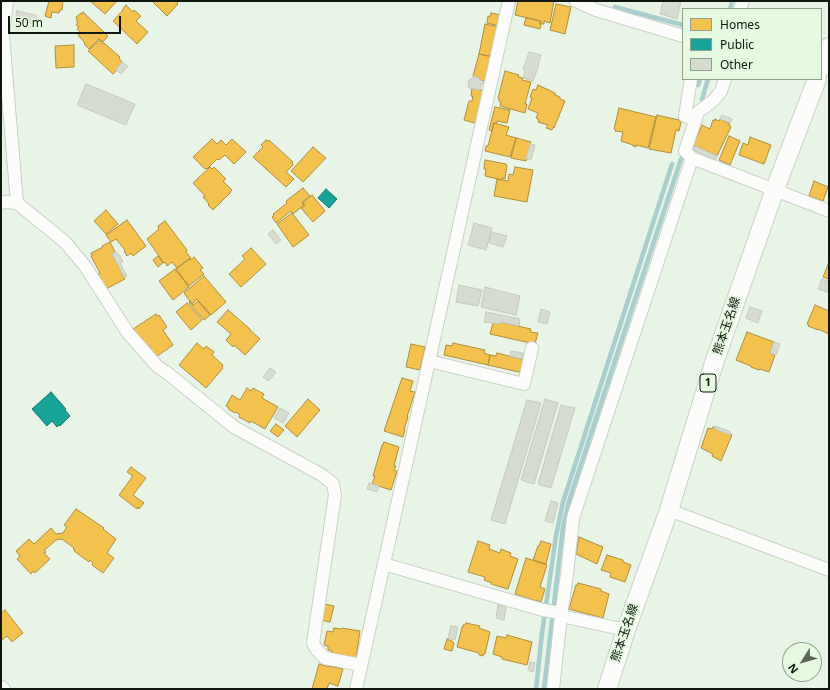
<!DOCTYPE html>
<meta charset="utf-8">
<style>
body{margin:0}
#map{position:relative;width:830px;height:690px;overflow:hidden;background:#e8f4e6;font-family:"Noto Sans",sans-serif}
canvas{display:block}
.frame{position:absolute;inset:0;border:2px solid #10170e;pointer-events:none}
.legend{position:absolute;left:682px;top:8px;width:140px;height:72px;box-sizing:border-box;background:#e5fae0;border:1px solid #909f8c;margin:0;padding:5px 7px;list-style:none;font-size:12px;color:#10170e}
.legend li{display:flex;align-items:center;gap:8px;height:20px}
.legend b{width:20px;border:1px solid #909f8c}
.north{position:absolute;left:782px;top:642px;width:40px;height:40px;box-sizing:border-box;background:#e5fae0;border:1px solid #909f8c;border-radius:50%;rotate:233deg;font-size:11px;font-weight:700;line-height:16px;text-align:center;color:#10170e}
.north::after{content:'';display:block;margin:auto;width:14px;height:18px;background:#5c645a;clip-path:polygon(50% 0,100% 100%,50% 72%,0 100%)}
.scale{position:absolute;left:8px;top:16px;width:113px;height:18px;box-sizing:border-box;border:2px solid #10170e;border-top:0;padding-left:5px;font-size:12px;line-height:14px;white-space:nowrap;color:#10170e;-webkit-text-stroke:3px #e5fae0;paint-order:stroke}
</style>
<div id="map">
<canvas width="830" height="690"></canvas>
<div class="frame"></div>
<ul class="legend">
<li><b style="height:11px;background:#f2c14e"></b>Homes</li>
<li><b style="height:11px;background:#17a398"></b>Public</li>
<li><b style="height:11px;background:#d6dcd0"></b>Other</li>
</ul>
<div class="north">N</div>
<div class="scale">50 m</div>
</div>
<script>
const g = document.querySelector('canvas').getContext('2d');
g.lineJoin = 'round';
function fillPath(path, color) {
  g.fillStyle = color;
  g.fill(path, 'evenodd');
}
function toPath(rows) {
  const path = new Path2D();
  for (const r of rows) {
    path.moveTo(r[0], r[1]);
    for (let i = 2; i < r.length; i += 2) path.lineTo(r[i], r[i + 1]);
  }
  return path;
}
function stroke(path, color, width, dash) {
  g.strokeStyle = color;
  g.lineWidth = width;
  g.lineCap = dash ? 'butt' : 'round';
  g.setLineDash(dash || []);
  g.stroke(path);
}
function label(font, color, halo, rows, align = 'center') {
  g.font = font + ' "Noto Sans","Noto Sans JP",sans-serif';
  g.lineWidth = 4;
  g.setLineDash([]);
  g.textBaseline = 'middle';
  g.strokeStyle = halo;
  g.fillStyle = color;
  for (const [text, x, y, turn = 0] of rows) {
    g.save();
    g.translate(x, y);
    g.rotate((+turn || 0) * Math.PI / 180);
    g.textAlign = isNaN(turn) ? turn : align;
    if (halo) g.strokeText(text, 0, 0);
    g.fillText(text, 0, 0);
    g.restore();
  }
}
const homes = toPath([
 [49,1,63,1,62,10,60,10,59,13,52,12,51,18,45,16,49,1],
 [90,1,115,1,116,2,105,14,90,1],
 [152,1,179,1,177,3,178,4,167,16,152,1],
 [518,1,554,1,550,23,544,21,544,24,540,24,541,21,515,15,518,1],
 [556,4,571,7,565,34,550,30,556,4],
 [126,5,133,12,134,10,141,16,136,21,148,32,137,44,113,21,123,10,123,9,126,5],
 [83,12,108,36,103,42,99,39,89,49,84,44,85,43,78,35,80,32,77,29,79,27,76,25,78,22,76,20,77,19,76,17,81,13,82,14,83,12],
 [491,13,502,15,500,26,487,23,488,16,490,17,491,13],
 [526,18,540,21,540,24,541,25,540,29,524,25,526,18],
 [485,24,499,27,493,57,479,54,485,24],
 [100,40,103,44,104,43,120,57,119,58,122,62,119,66,120,67,113,74,88,51,100,40],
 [74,45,74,67,56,68,55,46,74,45],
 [479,54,493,57,486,81,479,80,480,78,473,76,479,54],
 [505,71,519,75,518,77,523,78,522,80,531,82,525,104,527,104,525,113,500,106,501,102,499,101,499,99,498,98,505,71],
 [538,85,555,93,555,95,560,97,560,99,565,101,554,128,553,127,552,130,546,128,548,125,538,122,539,120,536,118,538,113,528,109,532,98,530,97,533,89,536,90,538,85],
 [472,88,486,91,478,124,464,120,469,101,472,101,473,96,471,96,472,88],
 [495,107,510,110,507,123,497,121,496,124,494,123,492,131,489,130,495,107],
 [619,108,656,117,648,148,636,145,636,147,633,146,633,145,621,141,623,132,615,131,616,130,614,129,619,108],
 [657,115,679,120,679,121,681,122,679,131,676,130,671,153,649,149,657,115],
 [715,119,719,121,720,119,730,124,729,126,731,127,717,156,693,145,702,125,710,129,713,120,715,121,715,119],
 [494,123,509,127,506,135,516,138,510,157,485,151,486,146,488,146,494,123],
 [729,136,740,141,730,165,719,160,729,136],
 [750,137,771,145,764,164,739,155,743,143,748,145,750,137],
 [516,138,531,142,526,161,511,158,516,138],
 [212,139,217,144,221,140,226,145,232,139,246,152,234,164,225,155,219,160,217,159,207,169,206,168,205,169,193,157,212,139],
 [266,140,268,141,269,140,293,162,292,163,293,165,286,172,294,179,286,187,253,157,263,147,261,145,266,140],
 [313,147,326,158,303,182,291,171,313,147],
 [485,160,506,164,506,165,507,165,505,179,503,178,502,180,485,176,486,169,484,169,485,160],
 [210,167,212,169,214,167,226,179,223,181,232,190,230,192,230,193,213,210,208,205,209,204,203,197,205,196,193,183,210,167],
 [515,167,533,170,527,202,494,196,497,179,508,181,509,174,513,175,515,167],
 [814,181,828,187,823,201,809,196,814,181],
 [303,188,310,196,302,202,304,205,293,214,291,211,276,223,272,217,274,215,273,214,287,203,286,201,303,188],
 [312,195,325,211,313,222,301,208,305,205,303,203,312,195],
 [106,210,118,224,106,234,94,221,106,210],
 [292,213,309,235,293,247,277,224,292,213],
 [127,220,146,246,133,256,131,253,127,256,124,251,125,250,116,239,111,242,106,235,127,220],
 [165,221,187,250,186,252,191,258,177,268,172,262,167,266,165,262,164,263,147,239,159,229,158,226,165,221],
 [110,242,115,252,112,254,125,279,106,289,98,274,100,273,91,256,92,256,91,253,103,247,102,246,110,242],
 [251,248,266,264,241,287,229,274,245,259,242,256,251,248],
 [158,256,163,263,158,267,153,260,158,256],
 [194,257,203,268,200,270,204,274,189,286,176,269,190,258,191,260,194,257],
 [829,262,829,279,823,277,829,262],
 [175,269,189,287,173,300,159,281,175,269],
 [204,276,226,302,211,315,197,299,192,304,184,293,204,276],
 [190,301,193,305,198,301,210,315,204,320,189,303,190,301],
 [187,303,202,320,191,330,176,312,187,303],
 [815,305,829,311,829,334,818,329,818,330,808,326,809,325,807,324,815,305],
 [228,310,250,329,249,329,260,339,245,355,234,345,233,347,226,340,231,334,217,322,228,310],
 [156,314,157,316,159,315,167,327,163,330,173,345,156,357,149,347,146,349,133,329,156,314],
 [500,322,531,329,530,332,538,333,535,344,490,334,493,323,499,324,500,322],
 [747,332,774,342,770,353,775,355,769,372,760,369,759,370,751,367,751,366,736,360,747,332],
 [197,343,204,349,206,346,214,352,212,355,223,365,222,367,223,368,206,388,179,365,197,343],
 [453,343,485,350,484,353,490,355,488,365,444,355,446,345,452,346,453,343],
 [411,344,425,347,420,370,406,367,411,344],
 [497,353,529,361,532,375,488,365,490,355,496,356,497,353],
 [402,378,413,381,410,391,415,392,407,417,408,417,404,430,405,430,403,437,384,431,402,378],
 [247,388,251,391,253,388,264,394,262,398,278,407,265,429,251,421,250,423,239,417,240,415,236,412,235,413,228,409,229,408,226,406,232,395,240,400,247,388],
 [308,399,320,410,297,437,285,426,308,399],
 [276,424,284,430,278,437,270,431,276,424],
 [713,427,732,435,721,461,712,456,713,454,701,448,708,428,712,429,713,427],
 [384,442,399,447,394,466,396,466,394,470,397,471,391,490,372,484,375,476,373,476,382,445,383,445,384,442],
 [131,467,146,478,133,495,144,503,139,509,138,507,137,509,119,495,133,476,127,472,131,467],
 [76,509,104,528,103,529,116,539,107,553,114,558,103,573,92,565,93,563,90,560,89,562,74,551,75,550,73,549,74,548,62,539,56,540,47,548,44,550,46,552,44,553,50,559,35,573,33,571,31,574,17,559,20,556,16,551,29,539,34,544,51,528,56,534,63,533,67,527,64,525,76,509],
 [579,537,603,547,597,564,576,554,579,537],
 [478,541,490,545,489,549,500,553,501,549,511,553,510,556,518,559,508,589,491,584,492,583,484,580,485,577,468,572,478,541],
 [541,541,551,544,546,564,533,560,538,546,539,546,541,541],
 [607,555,623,560,623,562,631,565,625,582,610,577,611,573,601,570,607,555],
 [526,558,547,565,540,587,545,589,541,602,536,600,536,601,515,594,526,558],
 [578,583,601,589,601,591,609,594,603,618,569,609,576,585,578,585,578,583],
 [324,604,334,606,330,622,320,620,324,604],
 [5,610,23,633,12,642,7,636,1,641,1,613,5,610],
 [466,623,480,626,479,628,490,632,485,654,483,654,483,656,479,655,479,653,457,647,462,627,463,627,463,625,465,625,466,623],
 [334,628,341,629,342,628,360,631,356,658,332,653,332,651,328,650,328,646,324,645,327,631,333,632,334,628],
 [507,635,532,642,527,665,502,659,502,657,493,654,497,636,506,638,507,635],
 [447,639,452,641,452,642,454,643,452,651,444,649,447,639],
 [319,664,329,667,329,666,343,669,338,686,329,683,327,689,312,689,319,664]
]);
fillPath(homes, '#f2c14e');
stroke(homes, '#ae8e3b', 1);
const public = toPath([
 [326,189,337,199,329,208,318,198,326,189],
 [51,392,66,409,65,410,70,416,60,426,59,425,57,427,52,421,47,426,32,409,51,392]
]);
fillPath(public, '#17a398');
stroke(public, '#15796f', 1);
stroke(toPath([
 [615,7,683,25],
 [730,9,732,1],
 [698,85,700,79],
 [702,99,708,79],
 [536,689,542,633,556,536,563,502,672,164],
 [544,689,563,527,569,501,605,391,681,159]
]), '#a8cecd', 4.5);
const building = toPath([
 [663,1,681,1,677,19,660,14,663,1],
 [17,11,36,15,34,24,15,20,17,11],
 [529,52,541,55,538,65,539,65,533,81,523,78,525,71,523,70,529,52],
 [122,62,128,66,121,74,116,70,122,62],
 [473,76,480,78,479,80,483,81,483,84,481,84,480,90,469,88,468,82,470,79,473,79,473,76],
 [86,84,135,104,126,125,77,105,86,84],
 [722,115,732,119,730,123,720,119,722,115],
 [530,144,535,145,531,160,526,159,530,144],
 [695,146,717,156,715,160,693,150,695,146],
 [474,223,492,228,486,250,468,245,474,223],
 [273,230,281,240,276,244,268,234,273,230],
 [491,232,507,236,503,247,489,243,491,232],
 [116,252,117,255,119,254,123,262,120,263,127,276,124,277,112,254,116,252],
 [822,279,829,281,829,293,818,289,822,279],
 [459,285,482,290,478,306,456,302,459,285],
 [485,287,520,296,516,315,481,307,485,287],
 [750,307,762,311,758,323,746,318,750,307],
 [541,309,550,312,547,324,538,322,541,309],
 [486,312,520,319,519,326,500,322,499,324,484,322,486,312],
 [774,342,780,344,776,355,770,353,774,342],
 [511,351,523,353,522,359,510,356,511,351],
 [270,368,276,372,269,381,263,377,270,368],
 [545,399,558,403,534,484,521,480,545,399],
 [527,400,541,403,505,524,491,520,527,400],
 [561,405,575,408,551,488,538,484,561,405],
 [280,408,289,413,283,423,274,418,280,408],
 [715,426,731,432,730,435,714,428,715,426],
 [369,483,379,486,377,492,367,489,369,483],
 [551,501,558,503,553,523,545,521,551,501],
 [498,605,506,606,504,620,496,618,498,605],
 [451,626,458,627,455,640,448,638,451,626],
 [530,662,535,663,533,672,528,670,530,662]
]);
fillPath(building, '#d6dcd0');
stroke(building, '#c5cabe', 1);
const minor = toPath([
 [7,1,3,36,17,203],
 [576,1,596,10,683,36],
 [740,9,743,1],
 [691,79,685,116,696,120],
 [725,79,721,91,714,100,698,112,685,151,692,158,829,211],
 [1,203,5,202,17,203,65,242,85,266,128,333,158,367,166,372,234,427,322,475,333,484,335,495,313,643,317,650,325,658,361,665],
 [429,361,524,384,532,348],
 [669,510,829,570],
 [384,564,543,610,561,613],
 [561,616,626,630],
 [1,687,4,689],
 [356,689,384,564,509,1],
 [553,689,561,616,567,574,573,518,692,158]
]);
const primary = toPath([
 [821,68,829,47],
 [607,689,626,630,669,510,715,360,775,189,817,79]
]);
stroke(minor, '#c8d1c6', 14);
stroke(primary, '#c8d1c6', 20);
stroke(minor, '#fcfdfb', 12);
stroke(primary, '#fcfdfb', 18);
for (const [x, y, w] of [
 [708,383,16]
]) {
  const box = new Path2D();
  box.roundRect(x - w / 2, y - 9, w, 18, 3);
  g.fillStyle = '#e5fae0';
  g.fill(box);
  stroke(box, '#10170e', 1);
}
label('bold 11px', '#10170e', null, [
 ["1",708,383]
]);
label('12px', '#10170e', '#e5fae0', [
 ["熊本玉名線",727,326,-71],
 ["熊本玉名線",625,633,-71]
]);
</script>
